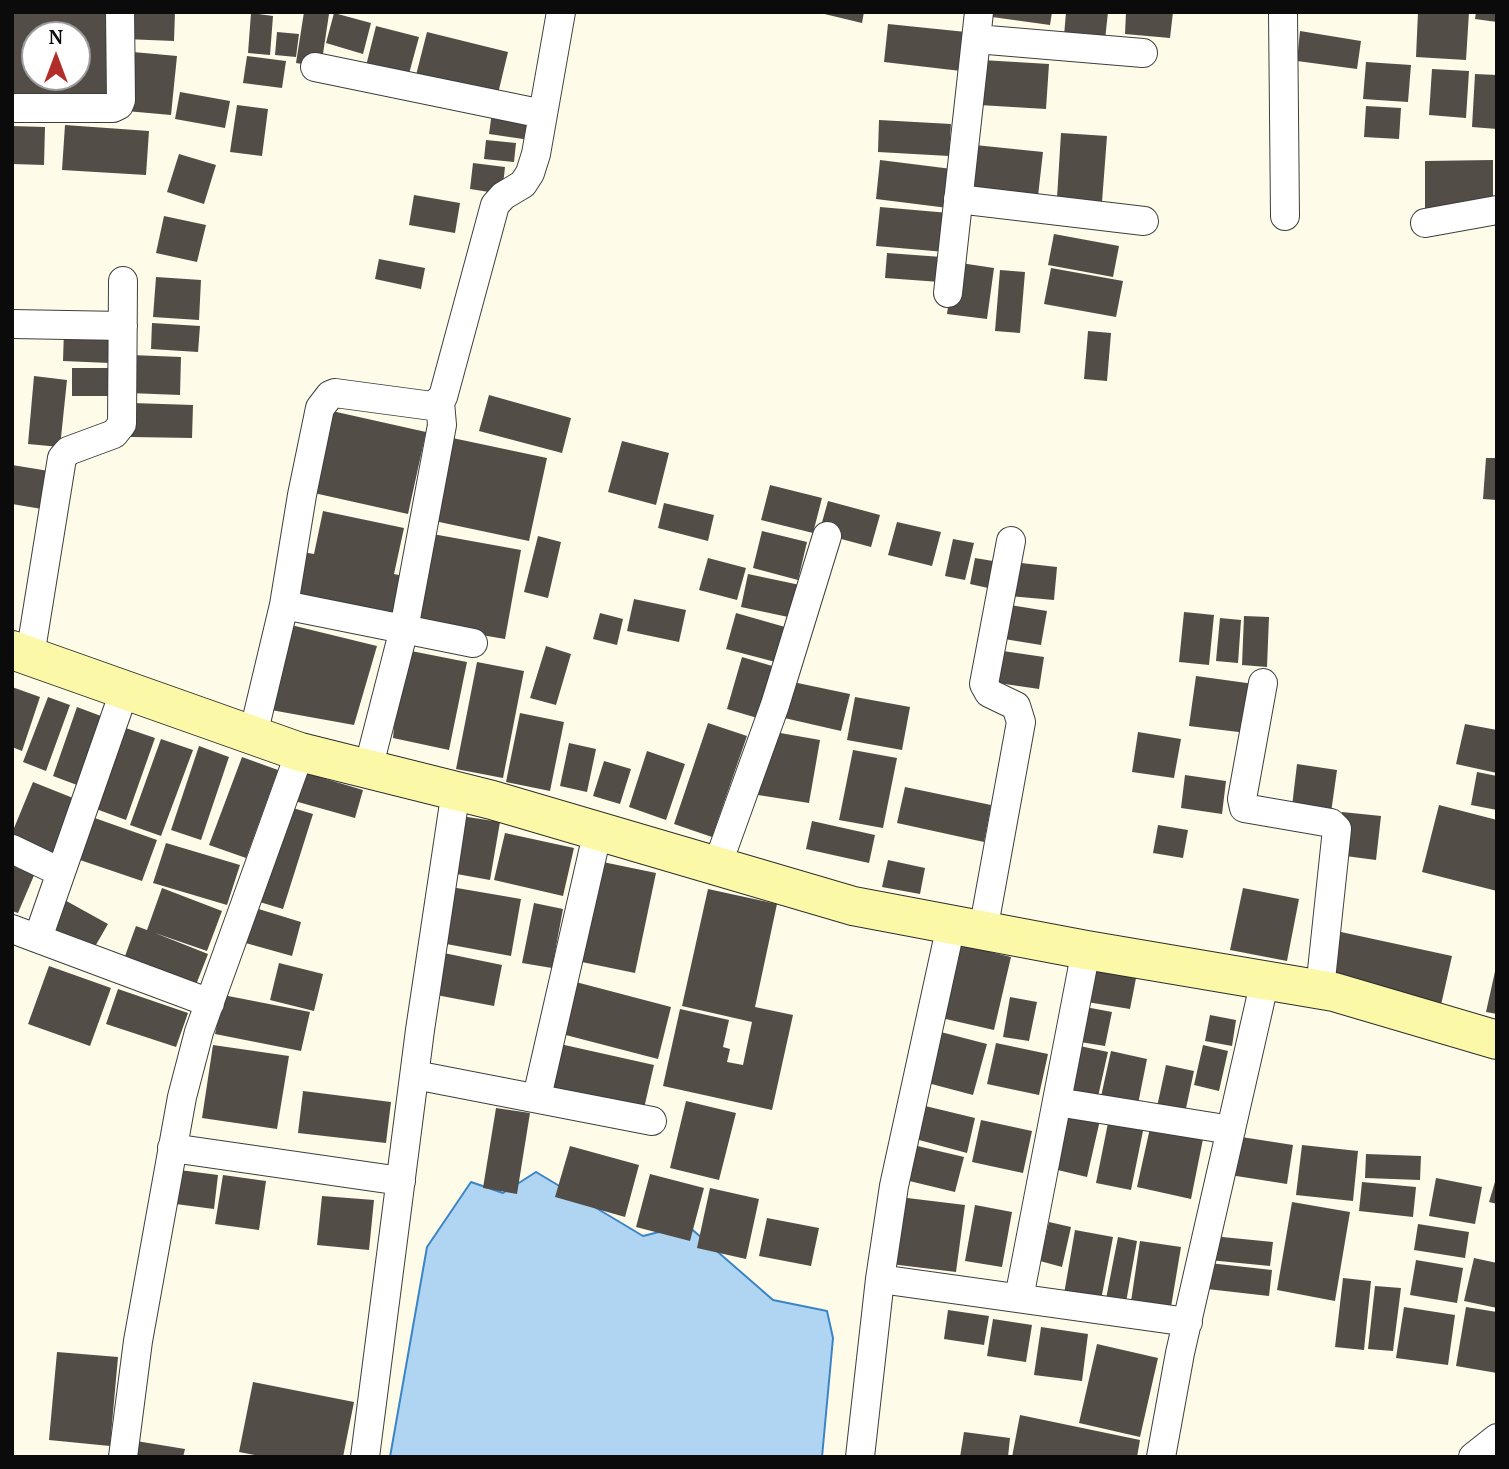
<!DOCTYPE html>
<style>
body{margin:0}
#map{position:relative;width:1509px;height:1469px;overflow:hidden;background:#fefce9;font-family:"PT Serif",serif}
canvas{display:block}
.frame{position:absolute;inset:0;border:14px solid #0b0b0b;pointer-events:none}
.north{position:absolute;left:21px;top:21px;width:70px;height:70px;box-sizing:border-box;background:#fff;border:2px solid #9d9d9d;border-radius:50%;rotate:0deg;font-size:19px;font-weight:700;line-height:28px;text-align:center;color:#0b0b0b}
.north::after{content:'';display:block;margin:auto;width:24px;height:32px;background:#b32e2a;clip-path:polygon(50% 0,100% 100%,50% 72%,0 100%)}
</style>
<div id="map">
<canvas width="1509" height="1469"></canvas>
<div class="frame"></div>
<div class="north">N</div>
</div>
<script>
const g = document.querySelector('canvas').getContext('2d');
g.lineJoin = 'round';
function fillPath(path, color) {
  g.fillStyle = color;
  g.fill(path, 'evenodd');
}
function toPath(rows) {
  const path = new Path2D();
  for (const r of rows) {
    path.moveTo(r[0], r[1]);
    for (let i = 2; i < r.length; i += 2) path.lineTo(r[i], r[i + 1]);
  }
  return path;
}
function stroke(path, color, width, dash) {
  g.strokeStyle = color;
  g.lineWidth = width;
  g.lineCap = dash ? 'butt' : 'round';
  g.setLineDash(dash || []);
  g.stroke(path);
}
const water = toPath([
 [536,1172,643,1236,687,1225,773,1300,827,1311,833,1338,822,1457,390,1457,427,1247,471,1182,503,1193,536,1172]
]);
fillPath(water, '#b0d5f3');
stroke(water, '#3b84c6', 2);
fillPath(toPath([
 [12,12,113,14,109,105,12,100],
 [35,35,77,35,77,77,35,77],
 [126,12,175,12,174,41,125,39],
 [304,12,329,14,321,67,296,63],
 [816,12,864,12,862,23],
 [992,12,1052,12,1050,25,992,17],
 [1066,12,1108,12,1105,40,1064,36],
 [1126,12,1173,12,1170,38,1125,34],
 [1418,12,1469,12,1466,60,1416,57],
 [1476,12,1497,12,1497,22,1475,19],
 [251,13,273,16,270,55,248,53],
 [334,13,371,23,363,54,326,43],
 [888,24,966,32,961,71,884,62],
 [376,26,419,37,407,81,365,70],
 [1300,31,1361,41,1357,69,1297,61],
 [277,32,299,34,296,57,275,55],
 [427,32,508,52,496,102,414,83],
 [133,52,177,56,171,115,126,111],
 [247,56,286,61,282,88,243,83],
 [982,60,1049,64,1046,109,979,105],
 [1366,62,1411,65,1408,102,1363,99],
 [1432,69,1469,71,1466,118,1429,115],
 [1475,74,1497,75,1497,129,1472,127],
 [180,92,230,101,225,128,175,119],
 [237,105,268,109,262,156,230,152],
 [1366,106,1401,108,1399,139,1364,137],
 [492,112,533,119,530,140,489,134],
 [879,120,951,124,949,156,878,152],
 [65,125,149,131,146,175,62,170],
 [12,126,45,127,44,165,12,164],
 [1061,133,1107,136,1102,202,1057,198],
 [486,140,516,143,514,162,484,159],
 [975,145,1043,152,1038,196,970,188],
 [179,154,216,165,204,204,167,192],
 [880,160,952,169,948,208,876,199],
 [1493,160,1493,210,1425,210,1425,161],
 [473,163,505,167,502,194,470,189],
 [414,195,460,203,455,233,409,225],
 [880,207,949,213,945,252,876,246],
 [164,216,206,225,197,262,156,253],
 [1054,234,1119,246,1113,277,1048,265],
 [887,253,942,257,940,282,885,278],
 [379,259,425,268,421,289,375,279],
 [954,262,994,268,987,319,947,314],
 [1051,268,1123,281,1116,317,1044,304],
 [1000,270,1025,272,1020,333,995,331],
 [156,277,201,280,199,320,153,317],
 [152,323,200,326,198,352,151,349],
 [64,330,111,332,110,363,63,361],
 [1088,331,1111,333,1107,381,1084,379],
 [131,355,181,357,180,395,129,393],
 [72,368,116,368,116,396,72,396],
 [34,376,67,380,60,447,28,444],
 [489,395,571,418,562,453,479,431],
 [132,403,193,405,192,438,131,437],
 [323,409,426,432,408,514,305,491],
 [443,436,547,458,529,541,425,519],
 [622,441,669,453,656,505,608,492],
 [1486,458,1497,458,1497,500,1483,499],
 [12,465,49,471,42,509,12,504],
 [770,485,822,498,813,533,761,520],
 [828,501,880,515,871,547,819,533],
 [664,503,714,515,708,541,658,528],
 [323,511,404,528,394,574,413,578,405,620,287,596,296,551,314,554],
 [897,522,941,532,932,566,888,555],
 [762,531,807,542,798,580,753,568],
 [427,533,521,550,505,639,411,623],
 [538,536,561,542,548,598,524,592],
 [953,539,974,543,965,580,945,576],
 [708,558,746,568,737,600,699,590],
 [975,558,993,561,988,588,970,584],
 [1012,562,1057,567,1054,600,1009,596],
 [748,574,800,585,793,618,741,607],
 [634,599,686,610,679,642,627,631],
 [1004,604,1047,611,1041,645,998,638],
 [1184,612,1214,615,1209,665,1179,662],
 [600,613,623,619,617,645,593,639],
 [736,613,792,629,783,664,726,649],
 [1244,616,1269,617,1267,667,1242,665],
 [1220,618,1241,620,1238,663,1216,661],
 [291,625,377,646,354,725,271,710],
 [546,646,571,654,556,705,530,698],
 [401,649,467,662,449,750,393,738],
 [996,650,1044,657,1039,689,991,682],
 [742,657,779,668,764,720,727,709],
 [477,662,524,671,503,778,456,769],
 [1196,676,1254,684,1247,733,1189,726],
 [788,681,850,694,841,731,780,717],
 [12,687,40,697,22,751,12,747],
 [48,697,70,705,46,771,23,762],
 [855,697,910,707,902,750,847,740],
 [77,707,101,716,77,785,53,776],
 [520,713,564,722,550,791,506,782],
 [708,723,747,736,712,837,674,824],
 [1465,724,1497,730,1497,773,1456,764],
 [117,725,155,738,126,820,88,806],
 [769,731,820,740,809,803,758,795],
 [1138,732,1181,739,1174,778,1132,772],
 [161,739,193,750,161,836,130,825],
 [569,743,596,749,587,792,560,786],
 [199,746,229,757,201,840,171,830],
 [853,750,897,758,883,828,839,820],
 [647,751,685,764,666,820,629,807],
 [242,757,278,770,246,858,209,845],
 [604,761,631,769,620,804,593,796],
 [1297,764,1337,770,1330,820,1291,815],
 [299,771,363,790,355,818,291,800],
 [1477,772,1497,776,1497,810,1471,805],
 [1185,775,1226,781,1222,814,1181,808],
 [33,782,78,800,52,864,12,848,12,833],
 [905,787,991,805,984,842,897,823],
 [283,805,313,814,283,909,253,900],
 [1439,805,1497,820,1497,891,1422,872],
 [1342,812,1381,816,1376,860,1338,855],
 [89,816,157,840,142,881,74,858],
 [461,816,500,822,490,880,451,873],
 [812,821,875,835,869,863,806,849],
 [1158,825,1188,830,1183,858,1153,853],
 [505,833,574,848,563,896,494,880],
 [166,843,240,865,227,905,153,883],
 [888,860,925,868,920,894,882,887],
 [598,861,656,873,635,973,577,961],
 [12,864,35,873,18,913,12,911],
 [451,887,521,899,511,956,441,943],
 [162,888,222,911,207,951,155,933,208,954,192,995,121,967,136,926,147,930],
 [1243,888,1299,899,1287,961,1230,950],
 [708,889,777,904,755,1007,793,1015,772,1110,663,1086,680,1009,729,1020,723,1047,730,1049,727,1062,743,1065,752,1022,682,1006],
 [61,898,108,924,93,950,46,925],
 [534,903,563,909,552,968,522,963],
 [252,907,301,922,292,956,242,942],
 [1341,932,1452,956,1441,1005,1330,980],
 [954,943,1011,957,994,1030,937,1017],
 [439,952,502,965,494,1006,431,994],
 [279,963,323,974,314,1011,270,1000],
 [49,966,111,988,90,1046,28,1024],
 [1093,966,1137,973,1130,1009,1087,1002],
 [1496,967,1497,967,1497,1014,1486,1012],
 [572,981,671,1007,658,1059,558,1033],
 [118,989,188,1013,176,1047,106,1024],
 [223,995,310,1012,301,1051,215,1034],
 [1010,997,1037,1002,1029,1041,1003,1037],
 [1080,1006,1112,1012,1105,1046,1074,1041],
 [1210,1015,1236,1020,1232,1046,1205,1041],
 [937,1031,987,1044,973,1095,924,1082],
 [996,1043,1048,1054,1039,1095,987,1084],
 [560,1044,654,1065,642,1117,549,1096],
 [213,1045,289,1056,277,1129,202,1118],
 [1075,1045,1108,1052,1097,1101,1065,1094],
 [1203,1045,1228,1051,1219,1091,1194,1085],
 [1111,1051,1147,1059,1137,1109,1100,1101],
 [1166,1065,1194,1071,1185,1113,1157,1107],
 [303,1091,391,1102,386,1143,298,1133],
 [686,1101,736,1113,719,1180,670,1168],
 [917,1104,975,1118,967,1153,908,1137],
 [496,1108,530,1113,517,1194,483,1188],
 [1058,1111,1100,1120,1087,1177,1045,1167],
 [1109,1118,1144,1126,1131,1190,1096,1183],
 [981,1120,1032,1131,1023,1173,972,1162],
 [1150,1128,1203,1139,1191,1199,1137,1187],
 [1235,1136,1293,1145,1287,1184,1230,1175],
 [909,1144,964,1157,955,1192,901,1179],
 [1302,1145,1358,1151,1353,1201,1296,1195],
 [570,1146,639,1165,625,1217,555,1197],
 [1366,1154,1421,1156,1420,1180,1365,1178],
 [172,1169,218,1175,214,1209,168,1203],
 [650,1174,704,1188,690,1241,636,1227],
 [223,1175,266,1181,259,1230,215,1224],
 [1497,1175,1497,1204,1489,1202],
 [1436,1178,1482,1187,1475,1224,1429,1216],
 [1362,1182,1416,1187,1413,1217,1359,1211],
 [710,1188,759,1199,746,1259,697,1248],
 [322,1196,374,1200,369,1250,317,1245],
 [899,1197,965,1205,956,1272,891,1264],
 [1292,1202,1350,1212,1335,1301,1277,1290],
 [975,1205,1012,1212,1002,1267,965,1261],
 [767,1218,819,1228,811,1266,759,1256],
 [1049,1222,1071,1227,1062,1267,1040,1261],
 [1418,1224,1469,1232,1465,1258,1414,1250],
 [1075,1230,1113,1237,1101,1300,1064,1294],
 [1212,1236,1273,1242,1270,1266,1209,1260],
 [1118,1237,1137,1241,1125,1308,1105,1304],
 [1140,1241,1181,1247,1170,1313,1130,1308],
 [1474,1258,1497,1263,1497,1308,1464,1301],
 [1416,1260,1463,1268,1457,1303,1410,1295],
 [1209,1263,1272,1270,1269,1296,1207,1289],
 [1343,1278,1371,1281,1364,1350,1335,1347],
 [1375,1286,1401,1288,1393,1351,1368,1349],
 [1404,1307,1455,1315,1448,1365,1396,1358],
 [1466,1307,1497,1312,1497,1373,1456,1366],
 [948,1310,989,1316,984,1345,944,1339],
 [993,1319,1032,1325,1026,1362,987,1356],
 [1041,1327,1088,1334,1082,1381,1034,1375],
 [1097,1344,1158,1358,1140,1437,1079,1423],
 [57,1352,118,1357,110,1446,49,1440],
 [253,1382,354,1402,343,1457,265,1457,239,1452],
 [1020,1415,1140,1440,1137,1457,1012,1457],
 [964,1432,1010,1438,1008,1457,960,1457],
 [130,1440,185,1449,183,1457,128,1457]
]), '#534d48');
const minor = toPath([
 [1283,12,1285,216],
 [976,39,1143,53],
 [315,67,543,114],
 [12,108,113,108,119,105,121,100,120,12],
 [958,199,1144,221],
 [1425,223,1497,210],
 [948,293,979,12],
 [12,324,123,326],
 [284,605,473,643],
 [30,656,62,458,68,451,114,434,122,424,123,281],
 [1263,683,1242,799,1244,808,1331,823,1337,829,1320,989],
 [253,735,284,605,302,495,320,408,330,395,335,393,432,406,443,397,495,205,503,196,523,184,530,173,536,154,561,12],
 [368,769,404,629,442,425,440,402],
 [12,849,60,872],
 [717,866,775,705,827,536],
 [12,929,210,1003],
 [983,931,1021,722,1016,706,989,693,984,684,1011,541],
 [38,938,125,689],
 [415,1075,652,1121],
 [537,1097,598,830],
 [1057,1102,1231,1130],
 [172,1148,401,1181],
 [880,1279,1188,1322],
 [1019,1298,1086,950],
 [123,1457,138,1341,182,1097,199,1032,300,752],
 [365,1457,420,1030,456,790],
 [860,1457,880,1279,894,1186,951,925],
 [1161,1457,1180,1353,1265,980],
 [1473,1457,1497,1438]
]);
const secondary = toPath([
 [12,650,300,752,492,800,853,906,1086,950,1334,992,1497,1040]
]);
stroke(minor, '#3e3e3e', 30);
stroke(secondary, '#2d2d2d', 40);
stroke(minor, '#fff', 28);
stroke(secondary, '#fbf8a7', 38);
</script>
